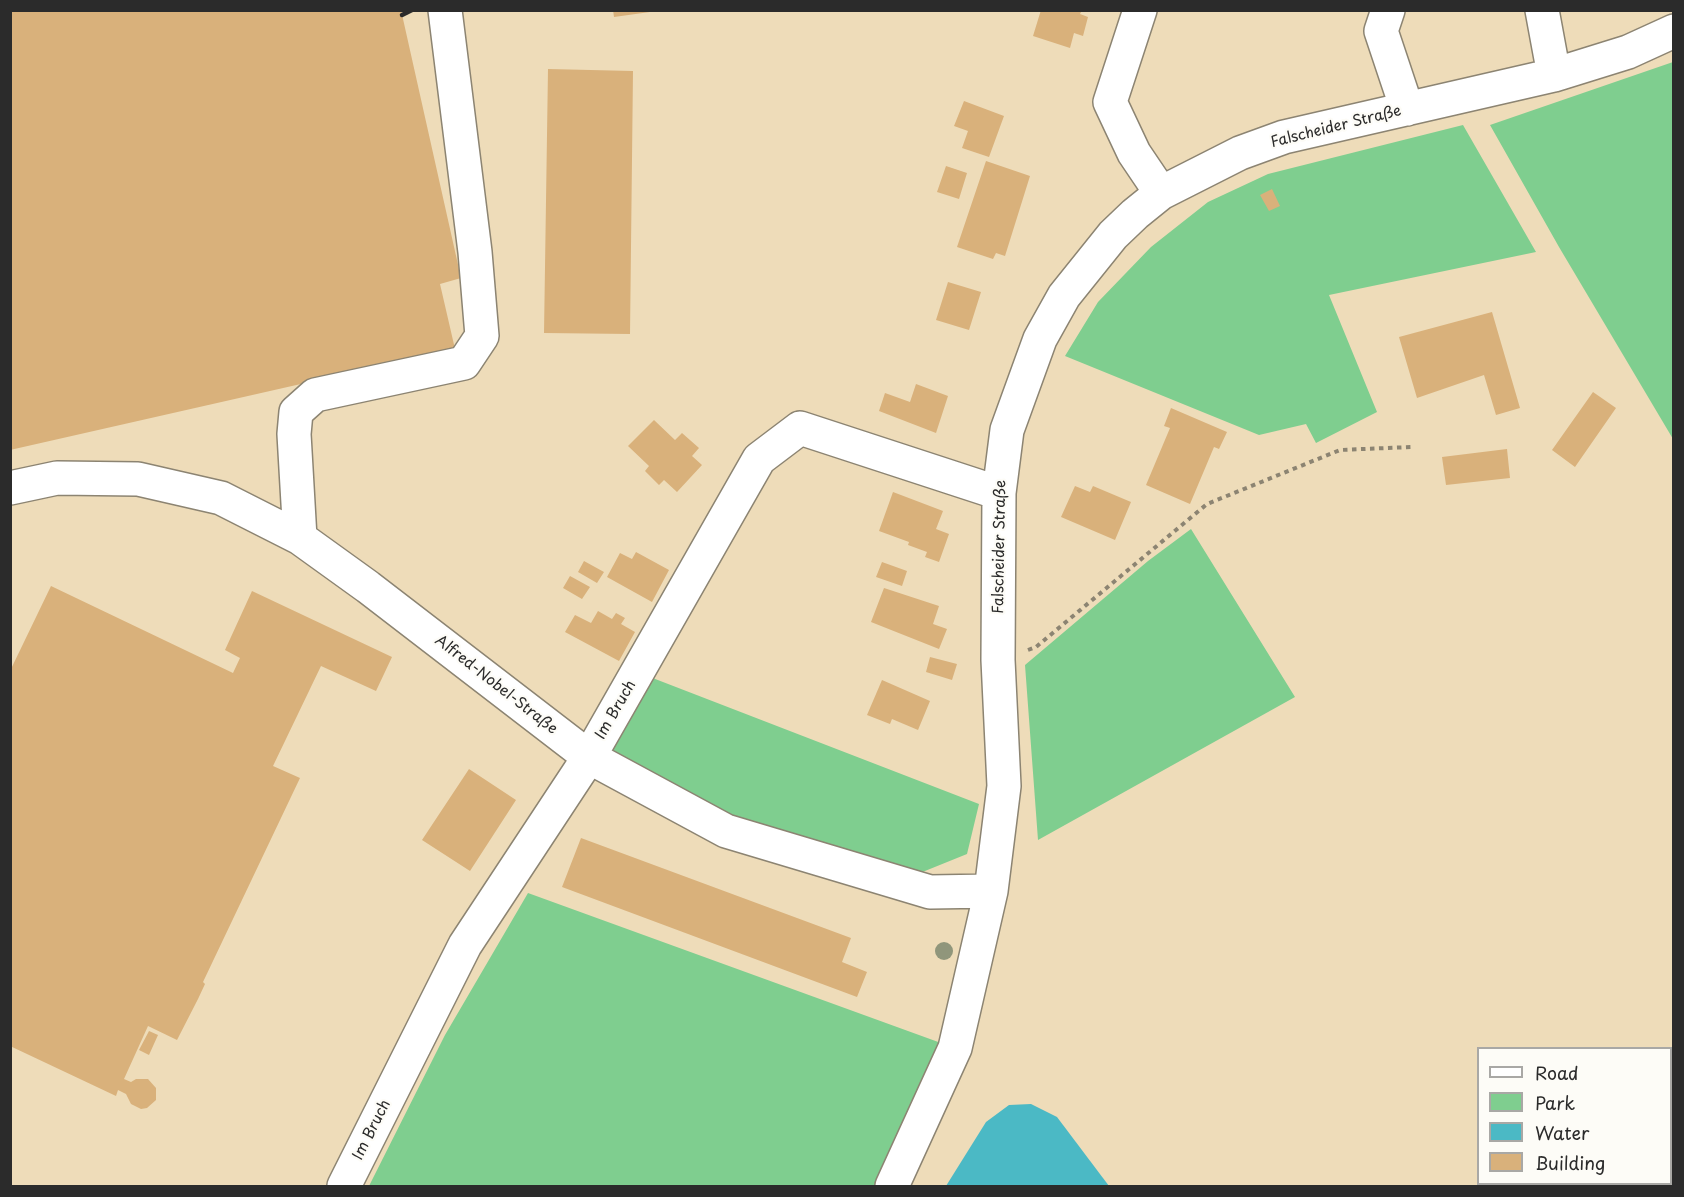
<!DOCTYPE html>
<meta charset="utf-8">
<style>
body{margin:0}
#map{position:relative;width:1684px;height:1197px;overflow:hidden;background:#eedcb9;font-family:"Playpen Sans",sans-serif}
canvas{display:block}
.frame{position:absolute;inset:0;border:12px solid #2b2b2b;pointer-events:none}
.legend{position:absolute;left:1477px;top:1047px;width:195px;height:138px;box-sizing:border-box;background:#fdfcf7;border:2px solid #a9a8a5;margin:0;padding:8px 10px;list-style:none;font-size:18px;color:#2b2b2b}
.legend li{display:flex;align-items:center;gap:12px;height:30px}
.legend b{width:30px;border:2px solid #a9a8a5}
</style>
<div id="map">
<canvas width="1684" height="1197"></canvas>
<div class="frame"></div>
<ul class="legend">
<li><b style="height:8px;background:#fff"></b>Road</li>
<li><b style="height:16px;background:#7fce8f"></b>Park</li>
<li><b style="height:16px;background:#4bb9c5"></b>Water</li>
<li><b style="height:16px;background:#d9b17b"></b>Building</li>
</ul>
</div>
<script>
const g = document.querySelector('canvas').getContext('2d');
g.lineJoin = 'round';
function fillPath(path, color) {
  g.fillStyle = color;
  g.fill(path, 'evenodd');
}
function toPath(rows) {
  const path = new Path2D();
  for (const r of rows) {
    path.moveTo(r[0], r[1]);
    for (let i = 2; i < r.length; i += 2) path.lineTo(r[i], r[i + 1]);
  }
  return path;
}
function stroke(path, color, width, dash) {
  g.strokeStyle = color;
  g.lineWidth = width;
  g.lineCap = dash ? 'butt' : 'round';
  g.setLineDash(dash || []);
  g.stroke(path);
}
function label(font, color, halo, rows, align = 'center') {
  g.font = font + ' "Playpen Sans",sans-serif';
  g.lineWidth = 4.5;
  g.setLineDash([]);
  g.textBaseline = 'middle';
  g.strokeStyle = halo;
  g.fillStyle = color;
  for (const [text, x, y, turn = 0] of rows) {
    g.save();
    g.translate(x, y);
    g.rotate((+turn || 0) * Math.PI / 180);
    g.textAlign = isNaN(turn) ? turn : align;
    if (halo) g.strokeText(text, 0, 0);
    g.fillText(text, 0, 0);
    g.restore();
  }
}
fillPath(toPath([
 [1673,62,1673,439,1559,247,1490,125],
 [1463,125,1536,252,1329,295,1377,412,1316,443,1306,424,1259,435,1065,356,1098,302,1151,247,1208,202,1268,174],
 [1191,529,1295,697,1038,840,1025,665,1148,561],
 [650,677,979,804,967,854,920,873,739,820,608,752],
 [528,893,941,1043,877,1186,369,1186,445,1035]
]), '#7fce8f');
fillPath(toPath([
 [1031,1104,1057,1117,1109,1186,946,1186,986,1122,1009,1105]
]), '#4bb9c5');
fillPath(toPath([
 [10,10,401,10,461,278,440,284,455,349,10,450],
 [613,10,650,10,650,12,614,17],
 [1041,10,1082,10,1080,14,1088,17,1083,36,1074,33,1070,48,1033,36],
 [548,69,633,71,630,334,544,333],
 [964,101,1004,116,989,157,962,148,968,131,954,126],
 [986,161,1030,176,1005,256,996,253,993,259,957,247],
 [946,166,967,173,959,199,937,192],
 [1272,189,1280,206,1269,211,1260,195],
 [948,282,981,292,969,330,936,320],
 [1492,312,1520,408,1496,415,1484,375,1417,398,1399,337],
 [916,384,948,396,936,433,879,411,885,393,910,402],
 [1593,392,1616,408,1575,467,1552,450],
 [1171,408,1227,432,1219,449,1214,447,1190,504,1146,485,1170,428,1164,426],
 [654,420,675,440,682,433,699,448,692,456,702,465,677,492,664,480,659,485,645,471,649,466,628,446],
 [1507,449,1510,478,1446,485,1442,457],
 [1075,486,1090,492,1093,486,1131,502,1115,540,1061,517],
 [893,492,943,511,936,529,949,534,939,562,925,557,927,552,908,545,909,542,879,531],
 [636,552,669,570,652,602,607,577,620,553,632,559],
 [584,561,604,572,597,583,578,572],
 [882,562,907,571,902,586,876,577],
 [570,576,590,587,582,599,563,588],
 [51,586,233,673,240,658,225,650,252,591,392,657,376,691,321,666,273,766,300,778,203,982,205,984,198,999,177,1040,148,1026,124,1079,131,1082,136,1079,148,1079,156,1088,156,1100,147,1108,141,1109,131,1104,126,1094,118,1090,116,1096,10,1046,10,671],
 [884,588,939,606,933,624,947,629,939,649,871,622],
 [598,611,612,619,616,613,625,618,621,624,635,632,619,661,565,632,575,615,591,623],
 [930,657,957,664,952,680,926,672],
 [882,680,930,701,918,730,892,719,890,724,867,715],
 [469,769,516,800,470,871,422,840],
 [581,838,851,938,842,962,867,972,857,997,562,887],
 [149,1031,158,1035,149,1055,139,1050]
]), '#d9b17b');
const minor = toPath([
 [1140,10,1110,102,1134,153,1161,193],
 [1388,10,1381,31,1407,109],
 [1542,10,1554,75],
 [10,488,57,478,138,479,221,498,300,538,368,587,589,757,726,831,930,892,991,891],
 [300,538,294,434,296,412,315,395,464,363,482,336,475,252,445,10],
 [344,1186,465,945,589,757,759,459,800,428,999,493],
 [892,1186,955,1048,991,891,1004,786,998,660,999,493,1007,430,1040,339,1064,296,1113,235,1135,214,1161,193,1240,153,1284,137,1554,75,1628,52,1674,31]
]);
stroke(minor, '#8c8472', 36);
stroke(toPath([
 [1028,650,1036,647,1207,504,1340,450,1411,447]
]), '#8c8472', 4, [4.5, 4.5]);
stroke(minor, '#fff', 33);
stroke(toPath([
 [402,15,412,10]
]), '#2b2b2b', 4.5);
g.fillStyle = '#90967b';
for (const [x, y] of [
 [944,951]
]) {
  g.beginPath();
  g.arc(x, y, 9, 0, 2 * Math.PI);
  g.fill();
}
label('15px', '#2b2b2b', '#fdfcf7', [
 ["Falscheider Straße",1336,127,-14],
 ["Falscheider Straße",1000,547,-89],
 ["Alfred-Nobel-Straße",496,685,38],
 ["Im Bruch",616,710,-60],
 ["Im Bruch",372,1130,-63]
]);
</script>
